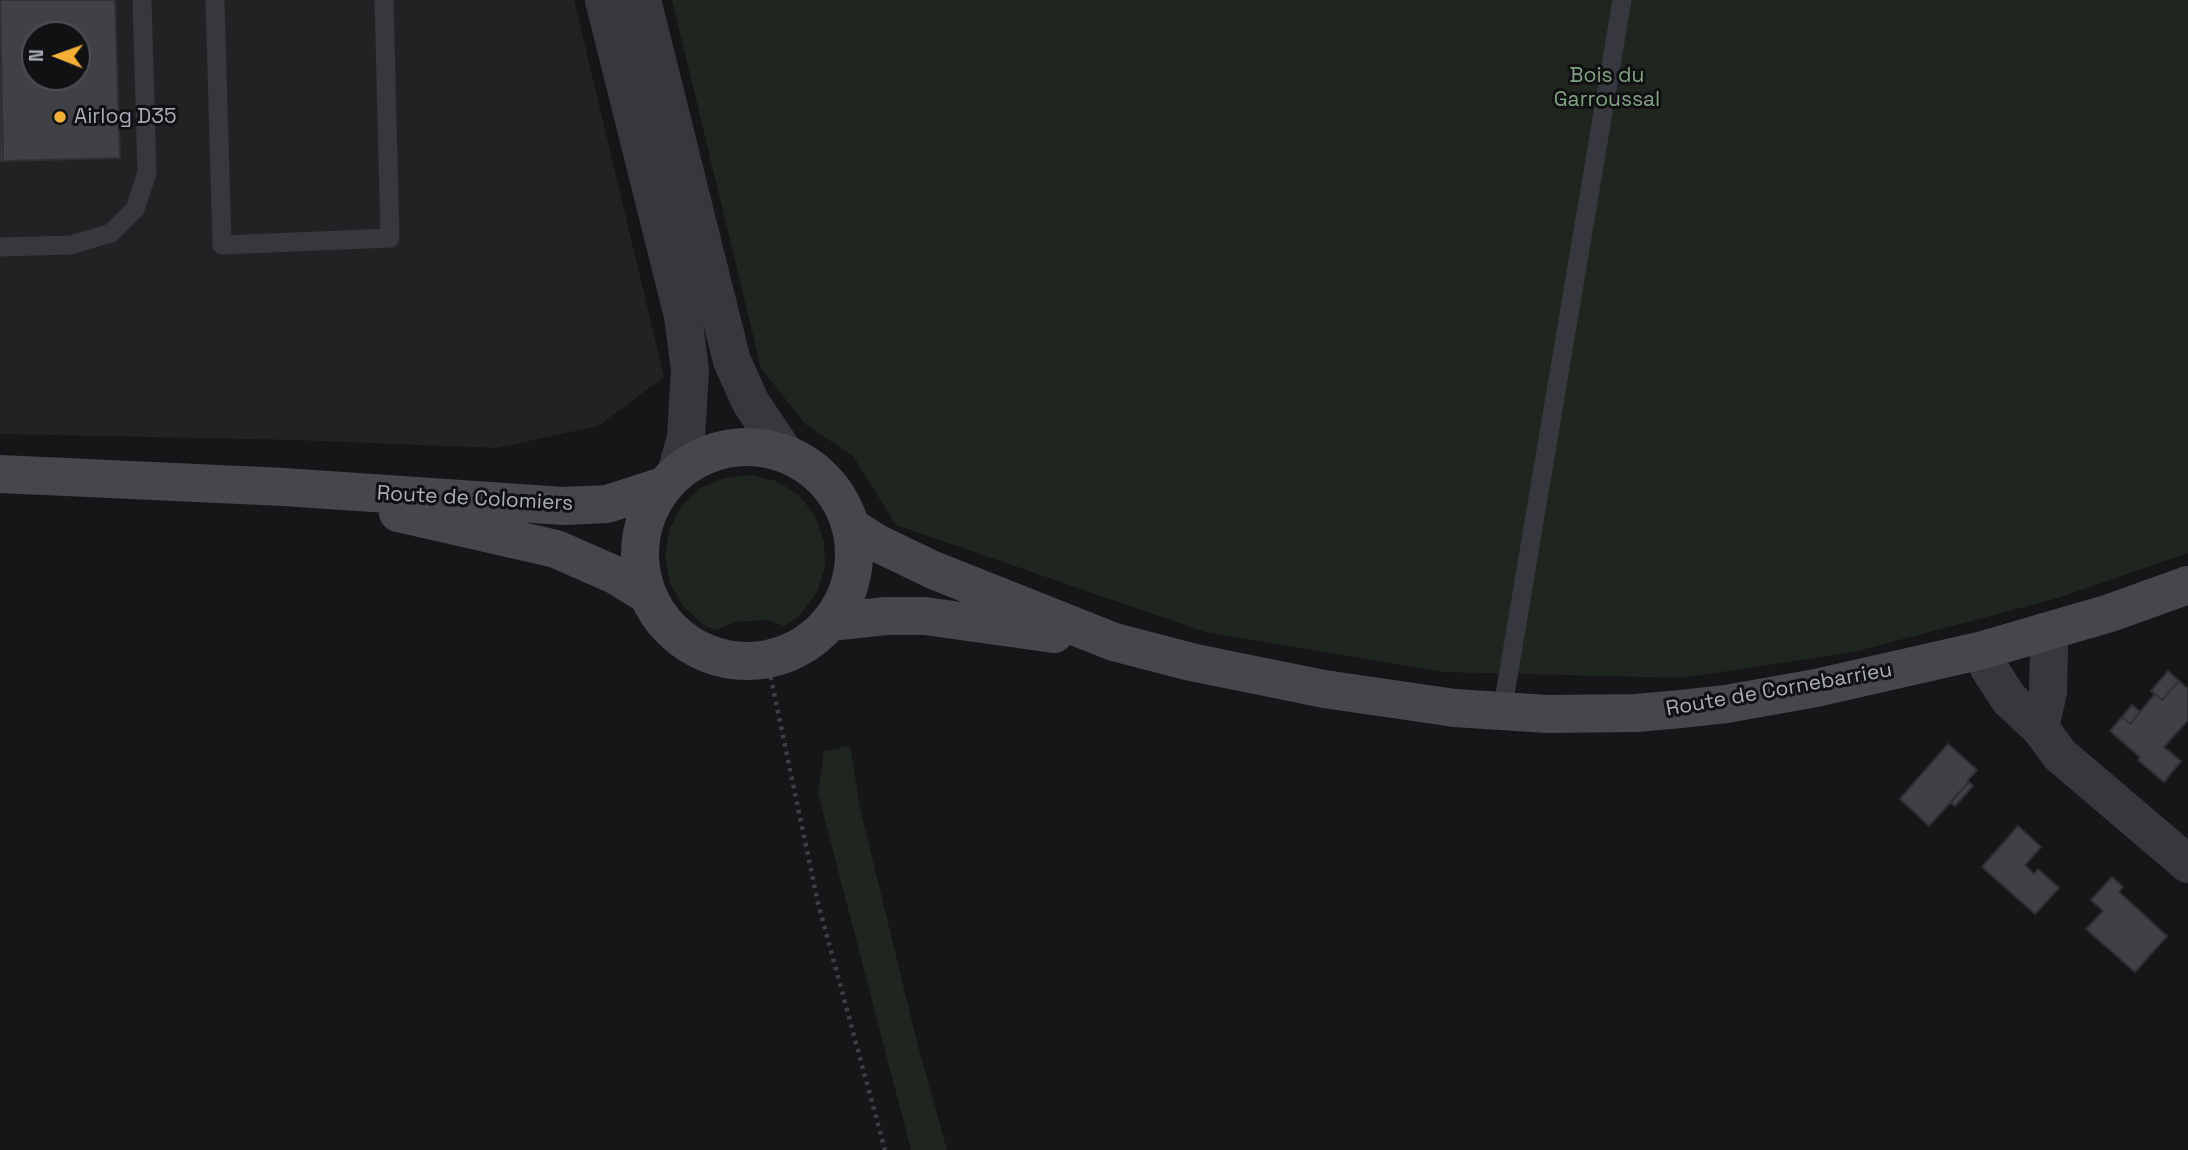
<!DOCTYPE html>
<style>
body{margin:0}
#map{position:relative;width:2188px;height:1150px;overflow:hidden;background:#161618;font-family:"Space Grotesk",sans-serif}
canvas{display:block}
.north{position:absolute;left:21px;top:21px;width:70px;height:70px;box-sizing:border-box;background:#111113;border:2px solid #4d4f55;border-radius:50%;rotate:271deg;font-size:19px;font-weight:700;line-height:28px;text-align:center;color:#a8adb8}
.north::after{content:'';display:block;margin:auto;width:24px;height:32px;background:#f2b134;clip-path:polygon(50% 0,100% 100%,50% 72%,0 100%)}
</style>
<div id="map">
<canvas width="2188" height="1150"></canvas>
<div class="north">N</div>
</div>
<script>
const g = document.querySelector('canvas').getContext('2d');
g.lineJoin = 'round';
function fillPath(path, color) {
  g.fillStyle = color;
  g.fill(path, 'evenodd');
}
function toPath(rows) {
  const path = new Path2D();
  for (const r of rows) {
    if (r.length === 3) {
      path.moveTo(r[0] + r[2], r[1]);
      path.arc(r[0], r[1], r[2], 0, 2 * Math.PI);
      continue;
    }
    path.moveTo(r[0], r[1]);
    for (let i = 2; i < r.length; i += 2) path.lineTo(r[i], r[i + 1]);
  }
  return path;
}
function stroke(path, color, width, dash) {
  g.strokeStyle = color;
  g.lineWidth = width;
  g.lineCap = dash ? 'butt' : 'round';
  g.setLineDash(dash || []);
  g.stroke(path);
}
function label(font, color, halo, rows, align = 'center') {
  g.font = font + ' "Space Grotesk",sans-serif';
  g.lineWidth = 6;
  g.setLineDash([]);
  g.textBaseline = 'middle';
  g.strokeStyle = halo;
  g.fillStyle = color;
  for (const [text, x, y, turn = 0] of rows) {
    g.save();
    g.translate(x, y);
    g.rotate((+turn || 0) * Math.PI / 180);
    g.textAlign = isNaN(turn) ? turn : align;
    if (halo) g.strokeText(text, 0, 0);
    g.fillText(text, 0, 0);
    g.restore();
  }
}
fillPath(toPath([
 [0,0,574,0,664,377,598,426,497,448,295,440,0,434],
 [35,35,77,35,77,77,35,77]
]), '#222225');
fillPath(toPath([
 [672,0,2188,0,2188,553,2058,598,1854,652,1682,678,1444,672,1205,632,896,525,853,456,805,424,761,368],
 [750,475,776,481,799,495,815,516,824,541,825,567,817,592,801,614,785,626,767,620,736,622,715,630,702,624,683,606,670,583,665,557,669,530,681,507,700,488,725,478],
 [850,746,860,808,918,1046,947,1150,911,1150,818,793,824,751]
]), '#1e261f');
const building = toPath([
 [0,0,115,0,120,158,3,161,0,0],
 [35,35,77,35,77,77,35,77,35,35],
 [0,61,3,161,0,161,0,61],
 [2168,671,2179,681,2162,700,2151,691,2168,671],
 [2179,681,2188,689,2188,720,2164,747,2181,761,2164,782,2138,760,2140,757,2110,731,2122,717,2130,724,2155,694,2162,700,2179,681],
 [2132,705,2140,712,2130,724,2122,717,2132,705],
 [1948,744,1977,770,1967,781,1969,782,1929,826,1900,799,1948,744],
 [1969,782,1973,786,1955,806,1950,802,1969,782],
 [2018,826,2041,847,2025,865,2034,874,2038,869,2059,888,2035,914,1982,867,2018,826],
 [2112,877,2123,887,2119,892,2167,936,2135,972,2086,929,2103,911,2091,900,2112,877]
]);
fillPath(building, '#404145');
stroke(building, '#303034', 2);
stroke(toPath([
 [767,660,818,903,885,1150]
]), '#3d3f44', 4.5, [3.5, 5]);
stroke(toPath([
 [215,0,222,245,390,238,384,0],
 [0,247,71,245,111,233,135,209,147,173,142,0],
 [1502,712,1622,0]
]), '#37383d', 19);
stroke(toPath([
 [604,0,683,316,690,370,686,437,677,470],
 [642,0,732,361,751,403,784,452],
 [1983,650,1989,668,2009,699,2040,728,2060,755,2188,864],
 [2040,728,2048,692,2049,650,2044,632]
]), '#37383d', 38);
stroke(toPath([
 [747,554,107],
 [0,474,284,487,564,506,607,504,663,486],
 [398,513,556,549,615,575,646,594],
 [850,526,875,542,933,570,1114,642,1191,662,1324,689,1455,708,1547,714,1636,713,1681,709,1726,704,1816,688,1983,650,2110,613,2188,585],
 [830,622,886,616,925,616,1054,634]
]), '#45474d', 38);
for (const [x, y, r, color] of [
 [60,117,7,"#f2b134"]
]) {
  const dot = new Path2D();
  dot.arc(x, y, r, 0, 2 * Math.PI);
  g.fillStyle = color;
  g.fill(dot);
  stroke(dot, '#111113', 2.5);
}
label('21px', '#7fa381', '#111113', [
 ["Bois du",1607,76],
 ["Garroussal",1607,100]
]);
label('21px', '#a8adb8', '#111113', [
 ["Airlog D35",74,117]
], 'left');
label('21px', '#a8adb8', '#111113', [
 ["Route de Colomiers",475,499,3],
 ["Route de Cornebarrieu",1779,690,-10]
]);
</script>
